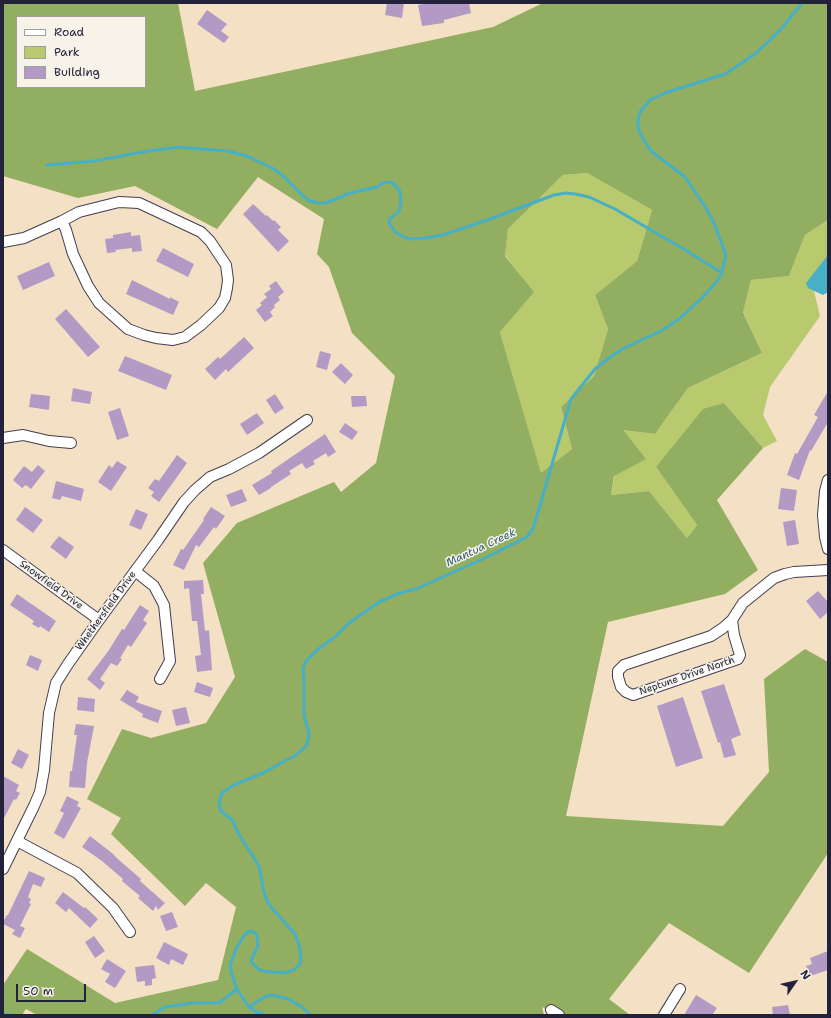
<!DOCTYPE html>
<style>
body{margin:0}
#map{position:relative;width:831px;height:1018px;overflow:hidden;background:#f4e0c4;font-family:"Shantell Sans",sans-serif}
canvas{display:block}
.frame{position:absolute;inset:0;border:4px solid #22223b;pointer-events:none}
.legend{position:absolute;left:16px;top:16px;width:130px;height:72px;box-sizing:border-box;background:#f7f3e8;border:1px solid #a29fa3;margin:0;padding:5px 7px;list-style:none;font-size:12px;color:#22223b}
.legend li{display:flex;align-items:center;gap:8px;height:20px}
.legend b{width:20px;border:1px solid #a29fa3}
.north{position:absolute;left:775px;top:962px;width:40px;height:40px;-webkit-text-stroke:3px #f7f3e8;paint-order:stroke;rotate:56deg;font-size:11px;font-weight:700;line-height:16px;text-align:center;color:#22223b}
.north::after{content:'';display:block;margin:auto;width:14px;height:18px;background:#22223b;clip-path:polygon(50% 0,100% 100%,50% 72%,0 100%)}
.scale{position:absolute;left:16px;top:984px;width:70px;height:18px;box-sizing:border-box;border:2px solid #22223b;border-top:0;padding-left:5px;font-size:12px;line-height:14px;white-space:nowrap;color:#22223b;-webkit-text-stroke:3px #f7f3e8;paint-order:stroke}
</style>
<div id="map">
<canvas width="831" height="1018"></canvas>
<div class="frame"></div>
<ul class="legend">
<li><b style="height:5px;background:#fff"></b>Road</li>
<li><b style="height:11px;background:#b8ca6d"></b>Park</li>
<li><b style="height:11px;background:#b29ac5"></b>Building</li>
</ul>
<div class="north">N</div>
<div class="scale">50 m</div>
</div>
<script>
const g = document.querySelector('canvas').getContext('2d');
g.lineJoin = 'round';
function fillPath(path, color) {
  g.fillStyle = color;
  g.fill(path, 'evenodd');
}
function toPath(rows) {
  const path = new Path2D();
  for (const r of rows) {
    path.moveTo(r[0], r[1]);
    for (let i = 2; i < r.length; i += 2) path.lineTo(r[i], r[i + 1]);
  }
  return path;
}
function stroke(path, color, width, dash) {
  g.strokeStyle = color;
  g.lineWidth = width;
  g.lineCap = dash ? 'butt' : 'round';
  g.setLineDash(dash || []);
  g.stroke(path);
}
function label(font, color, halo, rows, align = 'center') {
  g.font = font + ' "Shantell Sans",sans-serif';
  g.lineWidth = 3;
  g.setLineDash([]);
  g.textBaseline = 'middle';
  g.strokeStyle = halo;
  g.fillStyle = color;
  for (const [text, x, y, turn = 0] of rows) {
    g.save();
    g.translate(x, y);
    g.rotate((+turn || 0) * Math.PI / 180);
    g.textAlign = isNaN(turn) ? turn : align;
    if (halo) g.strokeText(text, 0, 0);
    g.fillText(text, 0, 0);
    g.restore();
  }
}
fillPath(toPath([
 [587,173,652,210,637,261,595,295,608,329,594,376,561,407,572,449,541,474,500,332,533,292,505,255,508,229,563,175],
 [828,220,828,291,814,291,820,316,770,387,763,415,777,441,763,448,724,403,656,467,697,525,687,538,649,491,611,495,623,430,655,434,688,388,762,353,743,311,751,280,789,276,805,235]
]), '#b8ca6d');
fillPath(toPath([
 [3,3,178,3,195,91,493,27,543,3,828,3,828,220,805,235,789,276,751,280,743,312,762,353,688,388,655,434,623,430,646,459,614,476,611,495,649,491,687,538,697,525,656,467,703,409,724,403,763,448,717,500,758,570,725,594,608,622,566,816,723,826,769,772,764,679,805,649,828,662,828,853,749,973,669,923,609,999,630,1015,557,1015,542,1007,544,1015,37,1015,26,1009,22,1015,3,1015,3,985,27,949,115,1003,218,980,236,907,206,883,185,906,111,834,121,818,87,799,122,729,151,738,206,723,235,677,203,563,237,523,334,482,341,492,376,463,395,376,352,333,329,267,317,254,324,219,258,177,217,229,135,186,78,198,3,176],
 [17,17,145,17,145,87,17,87],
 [587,173,652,210,637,261,595,295,608,329,594,376,561,407,572,449,541,473,500,332,534,292,505,256,508,229,563,175]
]), '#92ae60');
fillPath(toPath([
 [828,255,828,292,823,295,808,288,806,283]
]), '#47afc6');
stroke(toPath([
 [47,165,94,161,148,151,178,147,227,151,247,156,274,169,283,176,303,196,310,201,319,203,326,203,350,193,377,187,383,183,391,182,397,187,400,192,401,203,399,211,389,220,389,223,395,232,406,238,412,239,425,238,443,235,490,219,554,195,566,193,575,194,589,197,615,209,687,251,722,273],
 [249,1007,266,996,273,995,288,999,302,1007,311,1015],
 [3,1014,11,1015],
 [152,1015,165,1007,172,1006,192,1003,219,1003,237,989],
 [263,1015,262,1013,256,1012,248,1006,237,989,232,975,230,965,237,947,246,933,249,931,254,932,257,935,258,946,252,958,251,961,253,964,258,969,263,971,284,973,294,970,300,964,301,956,299,945,295,934,271,907,267,901,264,892,259,866,238,833,233,821,221,811,219,803,222,793,234,785,263,773,296,755,307,745,309,733,304,715,304,683,303,668,306,661,317,650,336,636,349,623,379,602,400,593,416,589,485,558,527,537,533,529,536,519,571,399,595,369,610,357,624,348,661,331,679,319,702,298,717,281,721,275,726,255,714,223,706,208,685,177,651,151,643,139,638,128,638,120,640,112,650,100,665,93,725,74,742,63,756,53,769,41,783,27,802,3]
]), '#47afc6', 3);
fillPath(toPath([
 [387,3,404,3,402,18,385,15],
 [430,3,469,3,471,13,444,20,444,23,422,26,418,5],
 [207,10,227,24,221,31,229,37,224,43,197,24],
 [253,204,266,216,267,215,273,221,274,220,281,227,278,230,289,241,278,252,243,214],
 [131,232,131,236,140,235,142,251,132,252,132,248,115,250,116,252,107,253,105,239,113,238,113,235],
 [163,248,194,264,188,277,156,261],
 [49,262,55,276,23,290,17,276],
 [132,280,170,299,170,297,179,302,173,315,126,294],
 [276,281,284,292,278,297,280,300,274,305,275,307,270,312,273,316,265,322,256,310,262,305,260,303,267,297,264,294,271,289,269,286],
 [66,309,100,347,88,357,55,319],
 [244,337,254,348,228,372,226,369,215,380,205,369,218,357,220,359],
 [320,351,331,354,327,370,316,367],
 [125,356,172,375,166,390,118,371],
 [341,363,353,375,345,384,332,372],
 [73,388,92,392,90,404,71,401],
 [828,391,828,422,811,451,810,450,799,480,787,475,795,453,797,454,818,417,814,415],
 [31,394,50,396,49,410,29,407],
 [275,394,284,408,275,414,266,400],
 [351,396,366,396,367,406,352,407],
 [120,408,129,436,117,440,108,412],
 [257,413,264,423,247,435,240,424],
 [345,423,358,432,352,440,339,432],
 [325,434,336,452,328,457,326,453,313,461,315,464,306,469,302,463,289,471,291,474,271,487,271,488,259,495,252,485,272,473,271,471],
 [177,455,187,463,159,502,151,496,154,492,148,488,155,479,159,481],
 [117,461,127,467,111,491,98,482,109,465,112,468],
 [38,465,45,471,31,489,26,485,22,488,13,480,24,466,32,472],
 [56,481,84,489,81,501,62,496,60,500,52,498],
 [781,488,797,490,794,511,778,509],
 [242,489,247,501,231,507,226,495],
 [25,507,43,520,33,533,16,520],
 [211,507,225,516,216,529,214,527,199,547,196,545,184,570,173,565,181,549,183,550,204,520,203,519],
 [136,509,148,514,141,530,129,525],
 [795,520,799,544,787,546,783,522],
 [59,536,74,547,66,559,50,547],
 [203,580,204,594,201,594,205,631,209,630,212,670,197,672,195,656,201,655,197,621,192,621,189,588,184,589,184,581],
 [818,591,828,602,828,612,820,619,806,601],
 [17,594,56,621,49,632,40,626,39,628,32,624,34,621,10,605],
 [140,605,149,611,143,620,147,623,131,647,128,645,120,658,122,659,117,666,111,663,100,679,105,683,100,690,87,679,109,650,122,629,124,630],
 [30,655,42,660,38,671,26,665],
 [197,682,213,688,210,697,194,692],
 [724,684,741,735,731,739,736,755,724,758,720,742,718,743,701,691],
 [127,690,139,697,136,702,162,711,158,723,142,717,143,714,120,700],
 [78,697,95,699,94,712,77,710],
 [683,697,703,758,676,767,657,706],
 [186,707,190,723,176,726,172,710],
 [76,724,94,726,87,763,85,788,69,787,70,771,72,771,77,735,74,735],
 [18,749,29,755,22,769,11,763],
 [3,776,19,785,16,791,20,793,16,800,14,799,3,820],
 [67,796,79,802,77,806,81,808,64,839,54,833,64,813,60,811],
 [90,836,112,853,119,860,141,879,140,881,165,903,158,910,156,906,153,911,138,898,140,896,122,881,123,879,102,861,82,847],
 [29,871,45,878,41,887,33,884,28,897,31,899,29,903,31,904,20,926,25,928,20,938,12,934,15,930,3,924,3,922,7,915,8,915],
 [63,892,84,908,85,907,98,919,90,928,69,908,66,912,55,903],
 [172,912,178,927,166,931,160,916],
 [94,936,105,951,95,958,85,942],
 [164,942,188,954,183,965,171,959,169,965,156,958],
 [828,951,828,970,810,976,806,966,812,964,810,958],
 [107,959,126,971,115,988,105,982,110,974,101,969],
 [154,965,156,978,152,979,152,985,145,986,145,981,137,982,135,967],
 [696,995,717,1008,712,1015,684,1015],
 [788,1005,790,1015,773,1015,772,1007]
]), '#b29ac5');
const minor = toPath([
 [119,202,139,203,201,232,210,241,226,265,228,280,227,288,225,298,219,308,201,325,185,337,173,340,156,338,144,335,128,329,99,303,88,286,73,254,66,230,62,221,79,212,119,202],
 [3,242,24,238,62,221],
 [3,438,23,435,49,441,71,443],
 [828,480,825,491,823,515,825,537,828,549],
 [3,550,99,620],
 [135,571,154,586,164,605,170,661,160,679],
 [732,620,734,635,740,655,738,659,633,695,626,692,621,687,618,677,618,671,624,665,711,636,723,628,732,620,743,603,774,578,785,574,794,572,828,570],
 [17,841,77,873,113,908,130,932],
 [3,869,34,806,40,792,44,770,49,713,56,683,68,664,99,620,158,540,184,502,195,490,210,477,229,469,259,453,307,420],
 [551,1010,559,1015],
 [664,1015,680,989]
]);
stroke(minor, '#423e50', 12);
stroke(minor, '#fff', 10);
label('10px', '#22223b', '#f7f3e8', [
 ["Snowfield Drive",51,585,36],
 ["Whethersfield Drive",106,611,-54],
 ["Neptune Drive North",687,676,-19]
]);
label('italic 11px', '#315a73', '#f7f3e8', [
 ["Mantua Creek",481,548,-25]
]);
</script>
